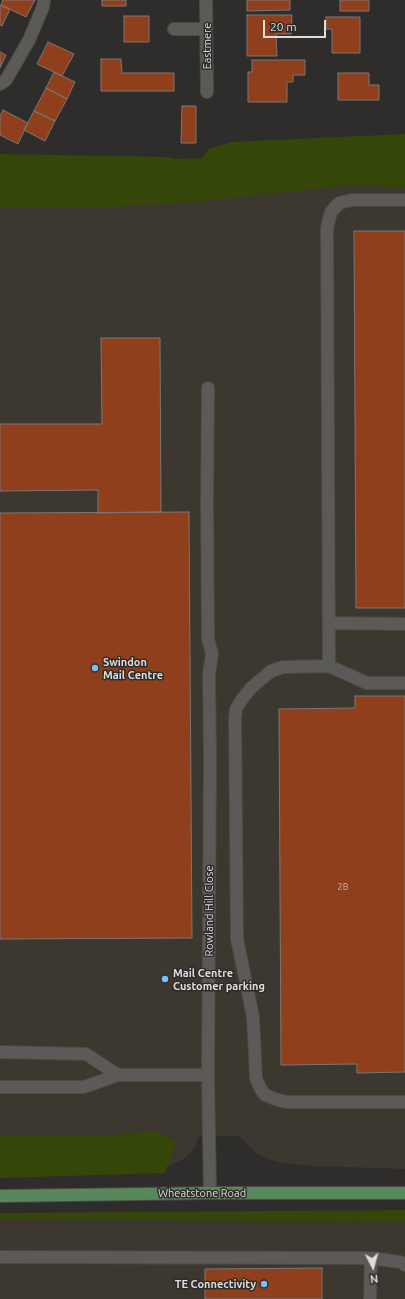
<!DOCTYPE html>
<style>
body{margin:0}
#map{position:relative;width:405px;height:1299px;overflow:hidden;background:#2f2d2b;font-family:Ubuntu,sans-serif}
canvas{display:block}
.north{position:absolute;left:353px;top:1247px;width:40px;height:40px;-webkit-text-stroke:3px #2f2d2b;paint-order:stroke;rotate:174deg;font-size:11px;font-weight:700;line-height:16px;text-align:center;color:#dedddb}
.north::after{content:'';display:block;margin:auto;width:14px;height:18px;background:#dedddb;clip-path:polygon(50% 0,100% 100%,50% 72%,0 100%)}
.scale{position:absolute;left:263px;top:20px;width:63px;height:18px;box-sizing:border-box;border:2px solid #dedddb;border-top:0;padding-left:5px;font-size:12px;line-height:14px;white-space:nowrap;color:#dedddb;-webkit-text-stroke:3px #2f2d2b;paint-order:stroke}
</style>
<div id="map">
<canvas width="405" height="1299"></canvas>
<div class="north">N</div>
<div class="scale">20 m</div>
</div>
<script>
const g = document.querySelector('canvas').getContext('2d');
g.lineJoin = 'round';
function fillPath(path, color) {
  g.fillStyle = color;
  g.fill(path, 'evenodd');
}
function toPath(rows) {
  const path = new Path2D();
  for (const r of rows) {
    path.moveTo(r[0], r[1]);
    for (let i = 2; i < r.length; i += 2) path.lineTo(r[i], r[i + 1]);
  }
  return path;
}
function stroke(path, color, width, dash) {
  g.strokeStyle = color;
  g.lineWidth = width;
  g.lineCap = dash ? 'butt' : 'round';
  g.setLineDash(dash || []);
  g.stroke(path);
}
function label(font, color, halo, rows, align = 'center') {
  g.font = font + ' Ubuntu,sans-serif';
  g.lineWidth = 3;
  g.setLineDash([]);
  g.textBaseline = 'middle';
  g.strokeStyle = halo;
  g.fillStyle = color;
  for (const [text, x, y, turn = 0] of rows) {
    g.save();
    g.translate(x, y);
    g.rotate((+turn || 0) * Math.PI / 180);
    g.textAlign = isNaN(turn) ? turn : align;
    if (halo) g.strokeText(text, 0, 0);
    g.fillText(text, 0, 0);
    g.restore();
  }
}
fillPath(toPath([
 [405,161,405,1169,314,1166,283,1163,267,1159,256,1153,239,1136,198,1137,196,1146,185,1158,171,1165,157,1168,0,1174,0,204],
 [0,1220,405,1221,405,1299,0,1299]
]), '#3c372f');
fillPath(toPath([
 [405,134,405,187,340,186,195,202,106,207,0,207,0,154,169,157,175,159,202,158,209,149,231,142],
 [156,1131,176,1142,165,1173,0,1178,0,1136,102,1136],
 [405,1210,405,1221,0,1220,0,1213]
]), '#344608');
const building = toPath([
 [3,0,35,0,26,17,1,5,3,0],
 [102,0,126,0,126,6,102,6,102,0],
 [247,0,290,0,290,10,247,11,247,0],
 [340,0,369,0,369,11,340,11,340,0],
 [0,5,10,9,2,26,0,25,0,5],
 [247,15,292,15,291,34,276,34,277,56,247,56,247,15],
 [124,16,149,16,149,42,124,42,124,16],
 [326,17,360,17,360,53,332,53,332,29,326,29,326,17],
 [48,42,74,54,62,76,37,64,48,42],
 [0,52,6,55,0,68,0,52],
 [101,59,121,59,122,73,174,73,174,91,101,91,101,59],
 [252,60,305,60,305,75,293,75,293,82,287,82,287,102,248,102,248,72,252,72,252,60],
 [54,72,75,82,67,99,46,88,54,72],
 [338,73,369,73,369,85,379,85,379,100,338,100,338,73],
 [46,88,67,99,55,121,34,111,46,88],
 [182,106,196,106,196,143,181,143,182,106],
 [3,110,28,123,18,144,0,135,0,116,3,110],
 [34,111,55,121,45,141,24,130,34,111],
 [354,231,405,231,405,608,356,608,354,231],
 [101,338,160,338,161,512,98,513,98,490,0,491,0,424,102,424,101,338],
 [189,512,192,938,0,939,0,513,189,512],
 [355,696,405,696,405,1072,357,1073,357,1064,281,1065,279,709,355,708,355,696],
 [322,1268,322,1299,205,1299,205,1269,322,1268]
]);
fillPath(building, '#903f1c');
stroke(building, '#7b7775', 1);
const minor = toPath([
 [206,0,207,92],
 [174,29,206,29],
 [0,84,6,80,29,40,43,7,44,0],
 [405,200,352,200,339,203,331,212,327,228,329,666,283,667,271,671,252,687,242,699,236,709,235,717,237,939,253,1017,256,1078,260,1088,265,1095,275,1099,286,1102,405,1102],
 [208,388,207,501,208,639,212,654,209,674,210,759,208,1075,210,1193],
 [330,623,405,624],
 [329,666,367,683,405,683],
 [0,1052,86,1054,118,1075],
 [0,1087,84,1087,118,1075,208,1075],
 [0,1257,371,1258,400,1262,405,1265],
 [370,1299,371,1258]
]);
const major = toPath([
 [0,1196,210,1193,405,1193]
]);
stroke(minor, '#4b4a47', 14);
stroke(major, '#4b4a47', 14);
stroke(minor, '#5c5a57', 12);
stroke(major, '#57875b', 12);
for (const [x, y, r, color] of [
 [95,668,4,"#79bff8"],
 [165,979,4,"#79bff8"],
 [264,1284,4,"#79bff8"]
]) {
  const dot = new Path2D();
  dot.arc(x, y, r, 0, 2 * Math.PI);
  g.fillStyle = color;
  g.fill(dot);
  stroke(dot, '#2f2d2b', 1.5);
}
label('9px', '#cab6ab', null, [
 ["2B",343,887]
]);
label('11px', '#dedddb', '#2f2d2b', [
 ["Eastmere",207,46,-90],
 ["Rowland Hill Close",209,911,-90],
 ["Wheatstone Road",202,1193]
]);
label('bold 11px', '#dedddb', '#2f2d2b', [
 ["Swindon",103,662],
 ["Mail Centre",103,675],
 ["Mail Centre",173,973],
 ["Customer parking",173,986],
 ["TE Connectivity",256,1284,"right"]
], 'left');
</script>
